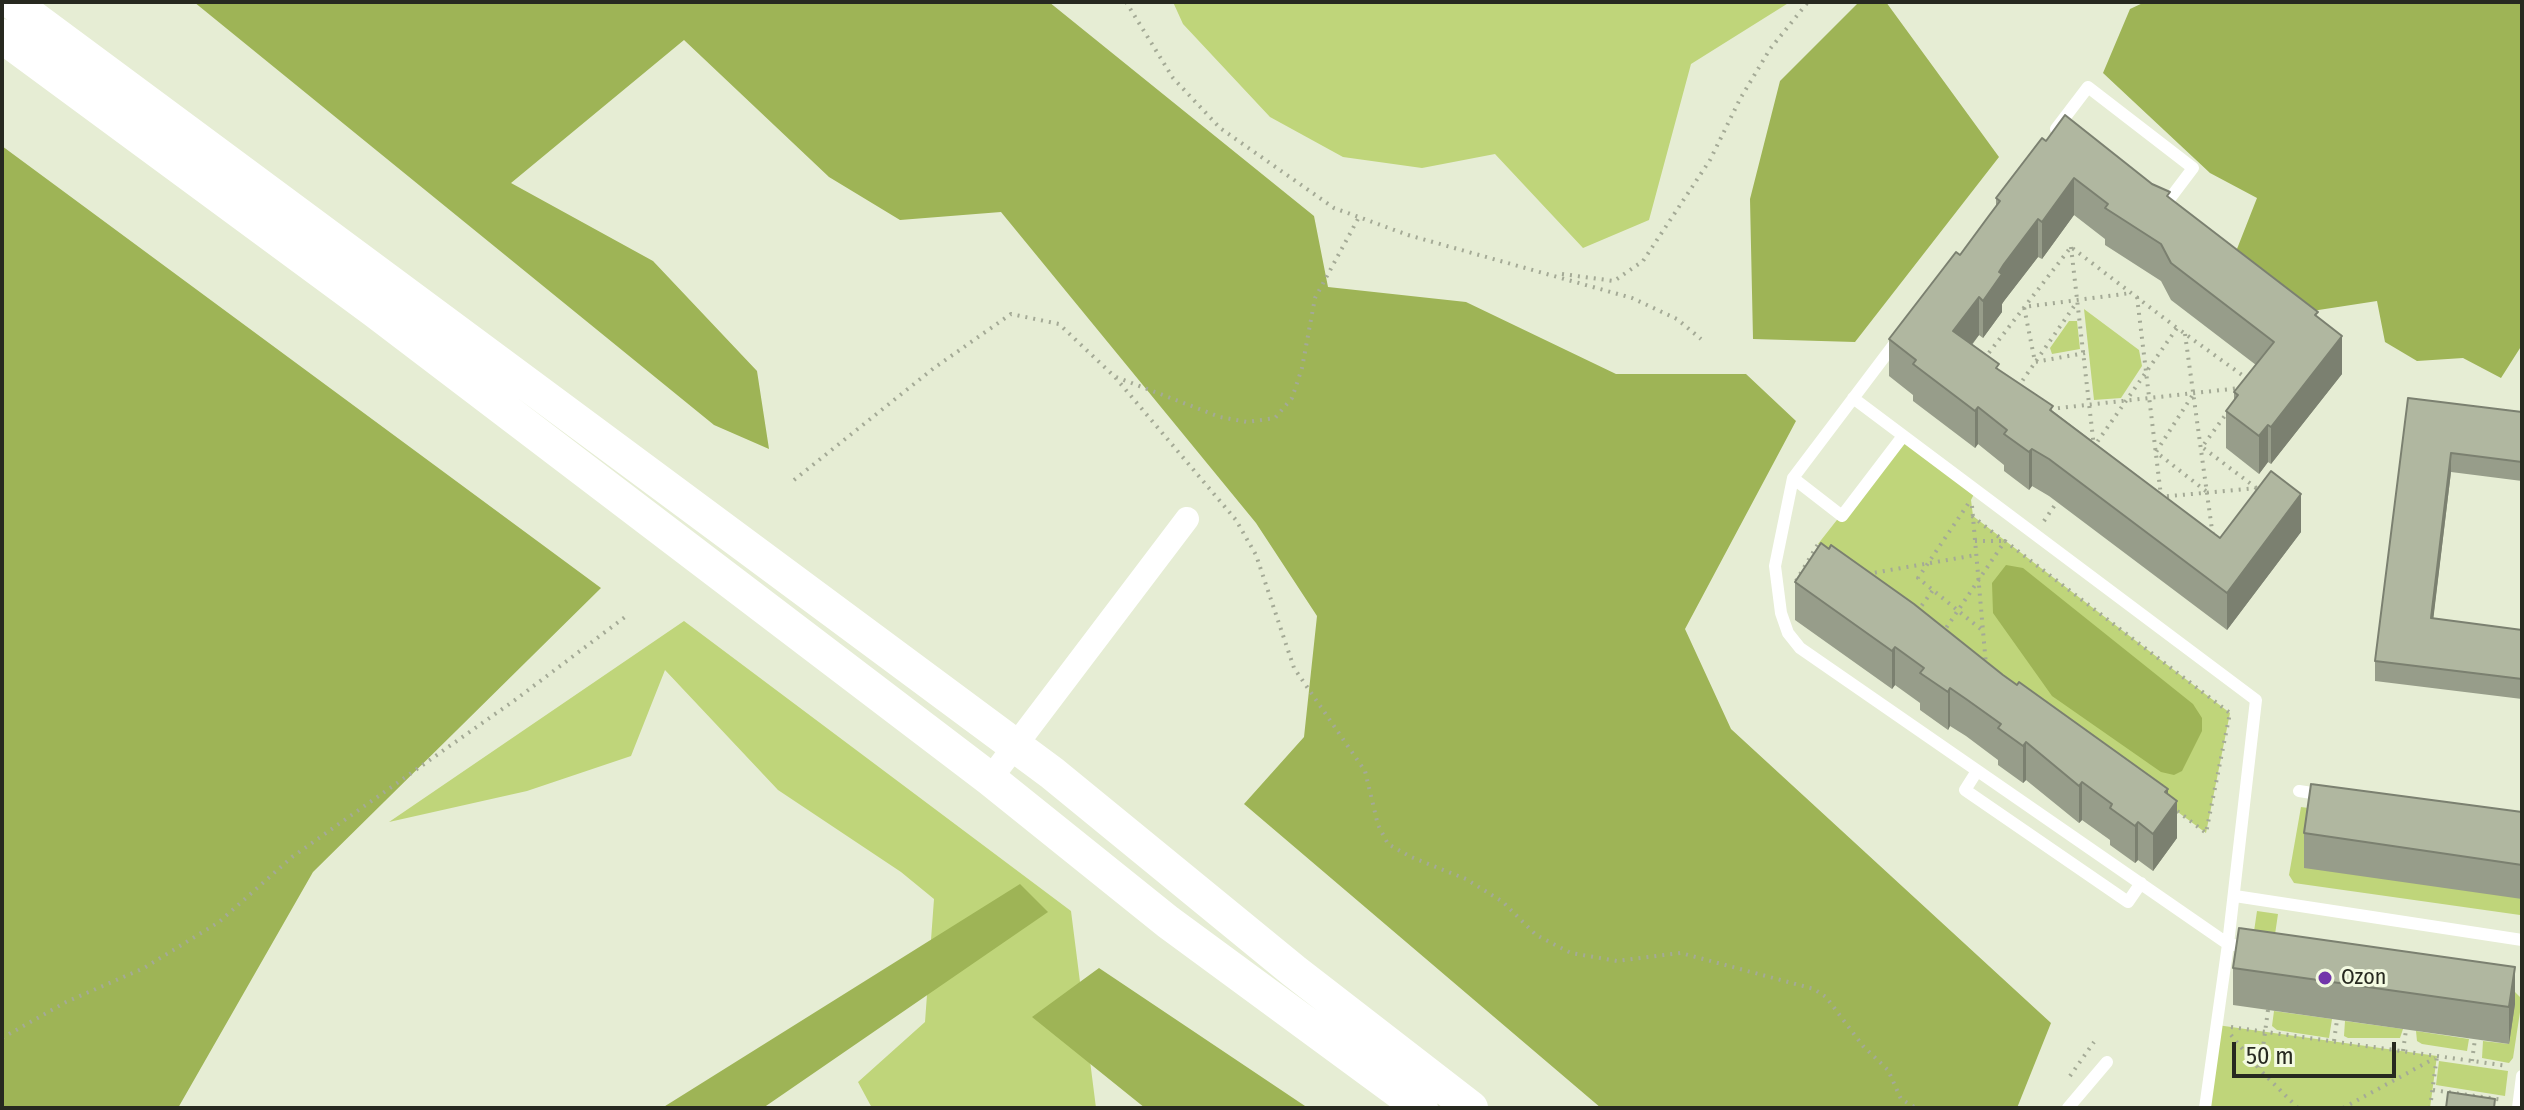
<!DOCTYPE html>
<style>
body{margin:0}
#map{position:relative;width:2524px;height:1110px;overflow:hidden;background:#e6edd4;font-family:"Fira Sans Condensed",sans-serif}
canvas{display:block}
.frame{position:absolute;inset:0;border:4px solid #272920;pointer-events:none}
.scale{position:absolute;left:2232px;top:1042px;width:164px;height:36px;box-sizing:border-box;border:4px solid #272920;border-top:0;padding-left:10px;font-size:24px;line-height:28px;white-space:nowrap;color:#272920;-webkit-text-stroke:6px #f3fae1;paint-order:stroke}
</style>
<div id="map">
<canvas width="2524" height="1110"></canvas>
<div class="frame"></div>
<div class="scale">50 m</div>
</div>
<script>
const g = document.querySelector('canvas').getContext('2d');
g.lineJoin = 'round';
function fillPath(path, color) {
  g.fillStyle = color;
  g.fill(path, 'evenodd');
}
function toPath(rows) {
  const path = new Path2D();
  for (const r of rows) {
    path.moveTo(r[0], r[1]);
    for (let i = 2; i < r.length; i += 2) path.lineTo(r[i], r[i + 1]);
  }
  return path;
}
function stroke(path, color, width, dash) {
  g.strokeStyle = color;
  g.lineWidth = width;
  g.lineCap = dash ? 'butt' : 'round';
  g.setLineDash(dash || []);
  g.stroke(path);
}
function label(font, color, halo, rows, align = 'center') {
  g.font = font + ' "Fira Sans Condensed",sans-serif';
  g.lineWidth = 6;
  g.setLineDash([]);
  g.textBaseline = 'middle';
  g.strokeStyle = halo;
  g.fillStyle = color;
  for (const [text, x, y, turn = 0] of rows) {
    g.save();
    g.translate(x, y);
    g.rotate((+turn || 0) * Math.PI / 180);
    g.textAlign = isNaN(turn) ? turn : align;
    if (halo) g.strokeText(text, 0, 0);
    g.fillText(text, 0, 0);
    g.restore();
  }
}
fillPath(toPath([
 [1173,2,1790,2,1691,64,1649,220,1583,248,1495,154,1422,168,1343,157,1270,117,1183,24],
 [2084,309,2139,350,2142,366,2121,398,2094,400],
 [2069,321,2077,321,2080,349,2052,354,2050,348],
 [1903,436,1975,492,1971,500,1973,516,2230,713,2206,833,1818,544],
 [684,621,1071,911,1096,1108,872,1108,858,1082,925,1022,934,899,901,872,778,790,665,670,631,756,527,791,389,822],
 [2301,807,2340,812,2522,899,2520,915,2294,883,2289,875],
 [2257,911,2278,914,2273,948,2252,945],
 [2515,992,2522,999,2513,1058,2509,1063,2482,1058,2483,1041,2509,1044],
 [2274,1011,2332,1019,2329,1038,2277,1030,2272,1026],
 [2345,1021,2403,1029,2400,1038,2348,1038,2344,1036],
 [2217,1025,2437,1056,2430,1108,2205,1108],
 [2416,1031,2469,1039,2467,1051,2422,1044,2417,1041],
 [2439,1061,2508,1071,2505,1096,2436,1085]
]), '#bfd57a');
fillPath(toPath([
 [194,2,1049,2,1314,216,1328,287,1466,302,1616,374,1746,374,1796,421,1685,629,1731,729,2051,1023,2017,1108,1601,1108,1244,804,1304,737,1317,616,1256,523,1001,212,900,220,829,177,684,40,511,183,653,261,757,371,769,449,714,425],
 [1859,2,1886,2,1999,157,1855,342,1753,339,1750,199,1780,81],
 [2145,2,2522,2,2522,345,2501,378,2463,358,2417,361,2385,342,2377,301,2299,313,2235,254,2257,198,2210,173,2103,73,2130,9],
 [2,146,601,588,313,872,178,1108,2,1108],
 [2006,565,2023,568,2193,704,2202,718,2202,731,2182,771,2174,775,2161,772,2052,696,1993,613,1992,583],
 [1020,884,1048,912,763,1108,662,1108],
 [1099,968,1308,1108,1145,1108,1032,1017]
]), '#9eb456');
stroke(toPath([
 [1126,2,1173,78,1220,128,1334,208,1408,235,1632,298,1677,319,1701,339],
 [2071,247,2094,447],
 [1562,274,1614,281,1643,261,1710,160,1740,99,1770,49,1808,2],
 [2137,297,2161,496],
 [2185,334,2213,537],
 [2085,353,2035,362,2024,307,2131,293],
 [1984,359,2071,247,2177,328],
 [1116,377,1220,417,1247,422,1275,418,1292,398,1302,368,1315,298,1359,217],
 [2018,387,2077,302],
 [2192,396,2156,452,2207,492],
 [2050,409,2240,388],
 [2229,410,2202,447,2259,490],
 [2093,448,2177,328,2249,380],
 [794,480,934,368,1011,314,1059,324,1114,376,1236,520,1256,555,1294,668,1365,771,1378,825,1388,844,1411,857,1466,879,1503,902,1536,935,1571,953,1617,961,1681,953,1814,989,1826,997,1863,1046,1888,1070,1901,1099,1916,1108],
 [2159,497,2258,488],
 [1968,504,1918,578,1983,631],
 [1972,506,1986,665],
 [1972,516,2004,541],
 [2044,521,2059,499],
 [1975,541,2004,541],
 [1867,574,1976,555],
 [1796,581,1818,544,1822,547],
 [1917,612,1933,590],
 [1942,634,2005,541,2230,713,2206,833,2176,810],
 [2268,1010,2260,1070,2298,1108],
 [2231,1027,2508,1066],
 [2231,1035,2260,1070],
 [2,1038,66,1002,144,968,219,922,292,857,515,700,629,614],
 [2334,1041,2337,1020],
 [2403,1051,2406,1030],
 [2472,1061,2475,1039],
 [2070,1076,2094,1042],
 [2433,1090,2504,1100],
 [2343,1108,2435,1058],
 [2430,1108,2437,1056]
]), '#a4aa96', 4, [2, 6]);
stroke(toPath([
 [2056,129,2088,87,2193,168,2162,209],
 [1898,339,1793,478,1775,566,1781,613,1788,633,1800,648,2228,944,2205,1108],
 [1853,398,2256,700,2228,944,2234,945],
 [1793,478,1842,516,1903,436],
 [1977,771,1965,790,2128,902,2141,883],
 [2299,791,2325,795],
 [2235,896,2522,940],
 [2068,1108,2107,1062],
 [2518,1108,2522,1076]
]), '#fff', 12);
stroke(toPath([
 [990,779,1187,519]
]), '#fff', 24);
stroke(toPath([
 [12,2,1052,773,1294,971,1471,1108],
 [2,36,375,311,990,779,1168,922,1421,1108]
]), '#fff', 34);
fillPath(toPath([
 [2046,141,2170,198,2318,318,2342,374,2271,464,2268,462,2259,474,2226,448,2226,411,2234,400,2234,392,2256,365,2171,300,2161,281,2105,245,2105,239,2074,215,2042,259,2038,257,2004,301,2002,304,2002,312,1983,338,1979,335,1972,345,1999,370,2220,538,2301,532,2227,630,2049,496,2032,486,2029,490,2004,471,2004,465,1978,444,1975,448,1913,401,1913,395,1889,376,1889,339,1960,255,1996,206,1996,198],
 [2408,398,2522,412,2522,481,2451,472,2433,619,2522,630,2522,699,2375,681,2375,661],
 [1795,582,2003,675,2168,794,2177,838,2153,871,2138,860,2135,863,2110,845,2110,840,2082,820,2079,823,2026,780,2023,783,1998,765,1998,760,1966,736,1950,726,1948,730,1920,710,1920,703,1895,685,1892,689,1795,620],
 [2522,812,2522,899,2304,868,2304,833],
 [2233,968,2515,1004,2509,1044,2233,1005]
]), '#979d8a');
fillPath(toPath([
 [2074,178,2074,215,2042,259,2042,222],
 [2038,219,2038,257,2004,301,2002,304,2002,312,1983,338,1983,301,2004,264],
 [1979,297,1979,335,1953,368,1953,331],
 [2342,336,2342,374,2271,464,2271,427],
 [1978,407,1978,444,1975,448,1975,411],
 [2268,425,2268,462,2259,474,2259,436],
 [2032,449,2032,486,2029,490,2029,452],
 [2451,453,2451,472,2431,638,2431,618],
 [2301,494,2301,532,2227,630,2227,593],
 [1895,647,1895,685,1892,689,1892,651],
 [1950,688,1950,726,1948,730,1948,692],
 [2026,742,2026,780,2023,783,2023,746],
 [2082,782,2082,820,2079,823,2079,786],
 [2168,789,2168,814,2177,801,2177,838,2153,871,2153,834,2165,792],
 [2138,822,2138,860,2135,863,2135,826],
 [2515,967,2515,1004,2509,1044,2509,1007]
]), '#7b8070');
const building = toPath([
 [2065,115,2152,184,2170,192,2167,196,2318,312,2315,315,2342,336,2271,427,2268,425,2259,436,2226,411,2238,395,2234,392,2274,342,2171,263,2161,244,2105,208,2108,204,2074,178,2042,222,2038,219,2004,264,1999,272,2002,274,1983,301,1979,297,1953,331,1999,364,1996,368,2053,406,2050,410,2220,538,2271,471,2301,494,2227,593,2049,459,2032,449,2029,452,2004,434,2007,430,1978,407,1975,411,1913,364,1916,360,1889,339,1956,252,1960,255,1988,217,2000,201,1996,198,2042,138,2046,141,2065,115],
 [2408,398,2522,412,2522,462,2451,453,2431,618,2522,630,2522,679,2375,661,2408,398],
 [1821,543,1829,549,1831,545,1914,604,2003,675,2017,685,2019,682,2168,789,2165,792,2177,801,2153,834,2138,822,2135,826,2110,808,2112,804,2082,782,2079,786,2026,742,2023,746,1998,728,2001,724,1966,699,1950,688,1948,692,1920,673,1924,668,1895,647,1892,651,1795,582,1821,543],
 [2311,784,2522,812,2522,865,2304,833,2311,784],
 [2239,928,2515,967,2509,1007,2233,968,2239,928],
 [2448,1092,2495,1099,2494,1108,2446,1108,2448,1092]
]);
fillPath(building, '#b0b7a0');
stroke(building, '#7b8070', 2);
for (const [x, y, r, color] of [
 [2325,978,8,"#7235aa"]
]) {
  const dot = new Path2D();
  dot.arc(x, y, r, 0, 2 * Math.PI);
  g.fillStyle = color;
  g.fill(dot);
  stroke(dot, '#f3fae1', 3);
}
label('22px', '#272920', '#f3fae1', [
 ["Ozon",2341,978]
], 'left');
</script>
